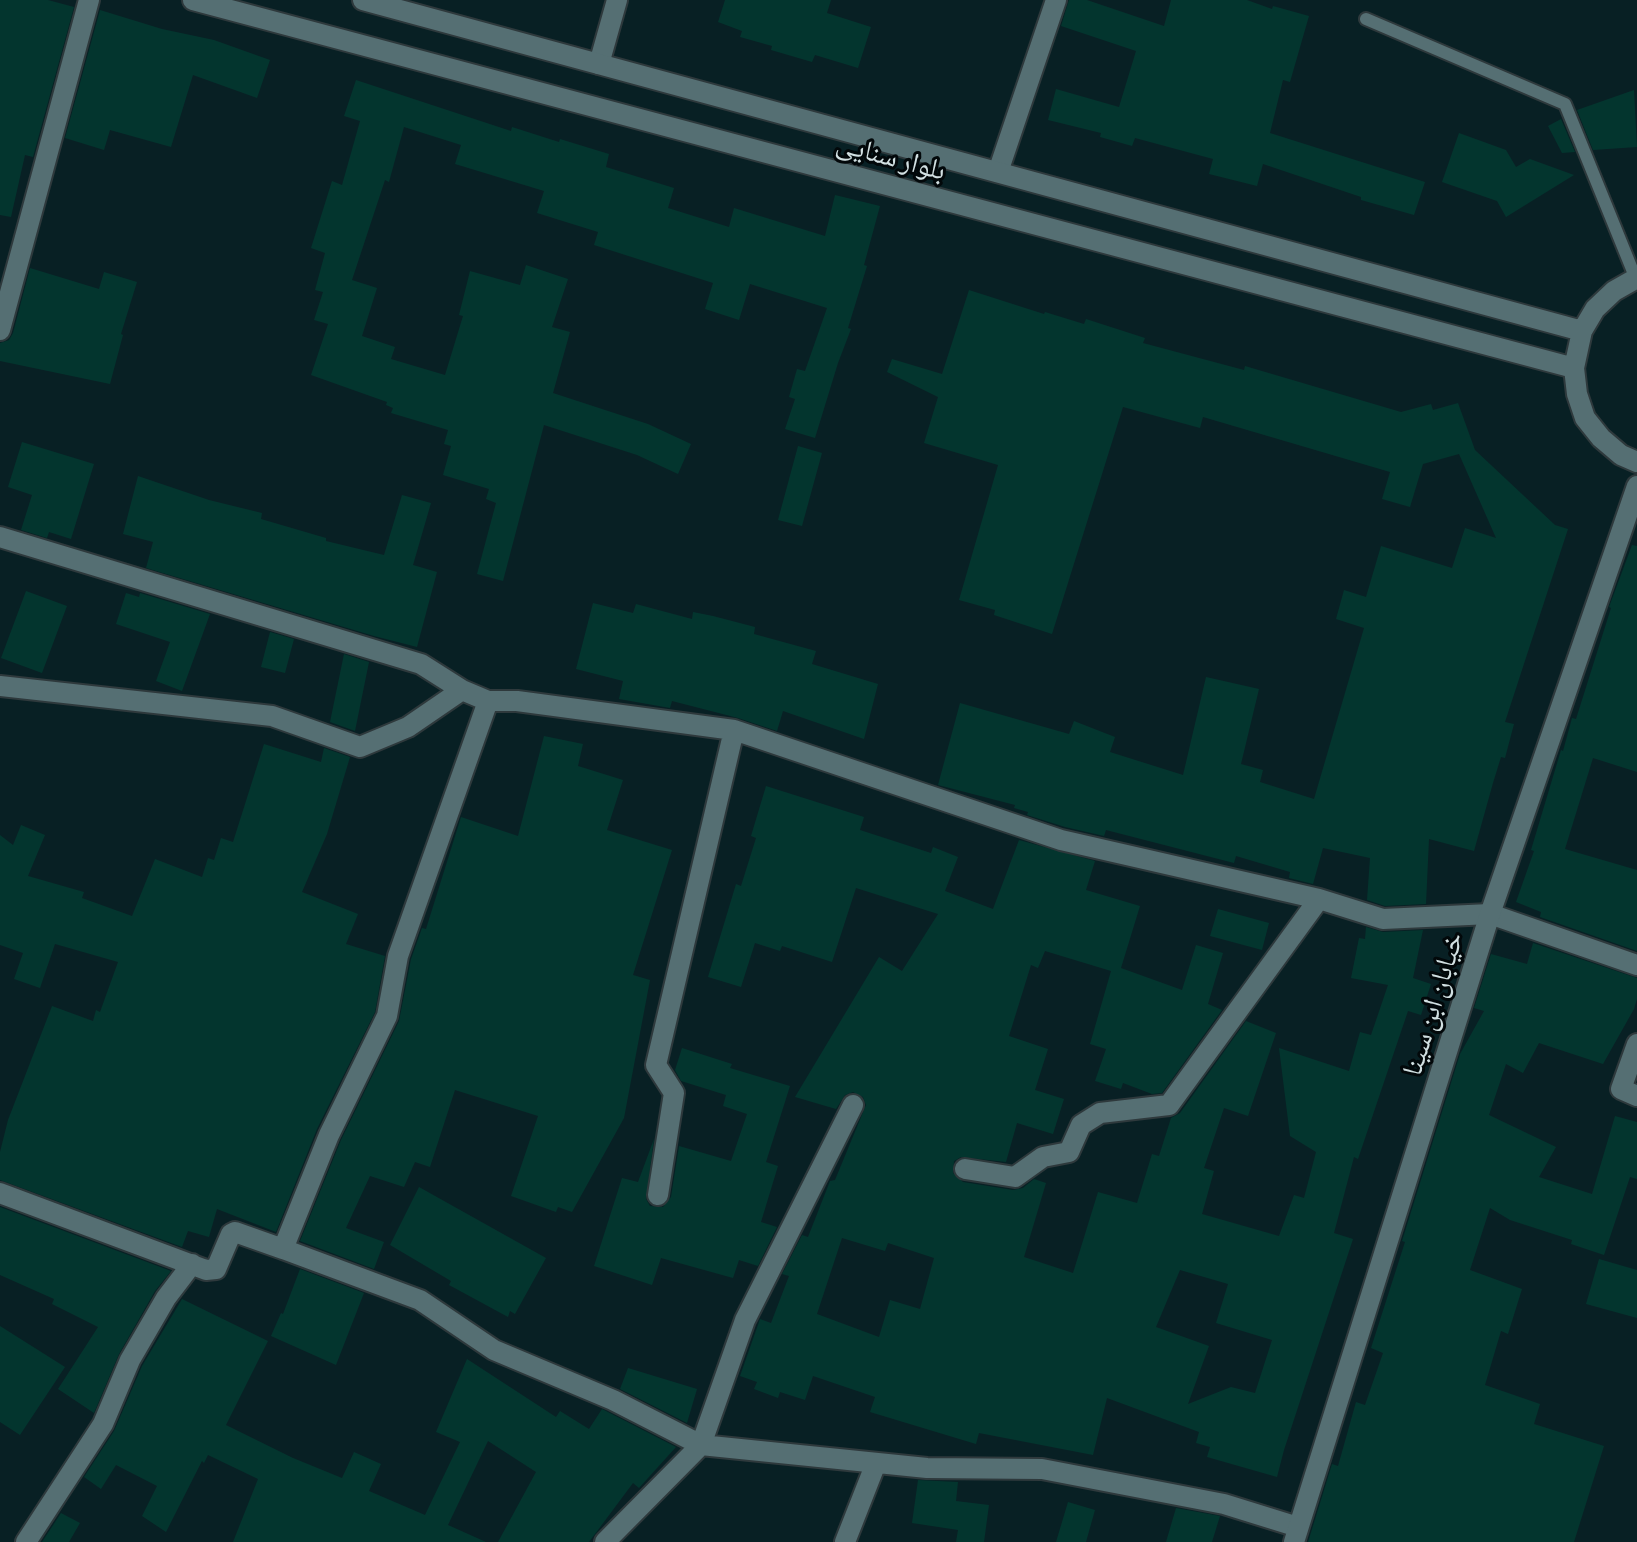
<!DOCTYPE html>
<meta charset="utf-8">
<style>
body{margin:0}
canvas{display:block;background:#082024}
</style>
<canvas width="1637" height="1542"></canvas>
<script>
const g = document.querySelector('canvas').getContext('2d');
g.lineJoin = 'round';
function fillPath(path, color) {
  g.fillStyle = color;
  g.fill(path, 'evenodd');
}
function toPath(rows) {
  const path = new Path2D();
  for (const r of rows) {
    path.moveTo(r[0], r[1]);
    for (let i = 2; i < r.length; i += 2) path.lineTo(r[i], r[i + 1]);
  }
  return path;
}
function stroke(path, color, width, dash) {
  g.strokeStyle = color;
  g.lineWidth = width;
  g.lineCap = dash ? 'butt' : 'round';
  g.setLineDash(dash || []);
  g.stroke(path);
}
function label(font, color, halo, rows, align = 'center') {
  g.font = font + ' "Asap Condensed","Noto Naskh Arabic",sans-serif';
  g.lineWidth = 6;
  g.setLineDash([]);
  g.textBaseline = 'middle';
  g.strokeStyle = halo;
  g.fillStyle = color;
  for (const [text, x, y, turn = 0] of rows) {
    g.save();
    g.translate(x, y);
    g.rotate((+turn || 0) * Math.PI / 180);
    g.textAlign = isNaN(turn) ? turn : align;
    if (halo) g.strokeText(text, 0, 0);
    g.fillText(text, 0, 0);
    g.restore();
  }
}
fillPath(toPath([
 [0,0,48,0,74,7,33,157,25,155,11,217,0,215],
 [725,0,831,0,827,13,871,27,858,68,815,55,812,62,771,50,772,46,740,37,742,31,718,22],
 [1069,0,1087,0,1164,26,1171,0,1247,0,1272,9,1273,6,1309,16,1290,82,1283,80,1270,133,1425,182,1414,215,1361,200,1361,197,1263,164,1257,186,1209,174,1213,159,1135,138,1132,146,1100,137,1101,133,1048,120,1056,89,1119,107,1136,51,1061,26],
 [100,10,162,29,214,40,270,60,257,98,193,75,171,147,110,130,104,150,65,138],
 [356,80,511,131,512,127,559,142,560,139,609,154,606,167,674,188,668,208,729,227,734,208,825,236,835,195,880,206,864,265,867,266,848,328,851,329,838,363,815,438,785,429,795,399,789,397,797,369,805,371,827,308,750,284,739,320,705,309,713,283,594,245,598,232,537,213,544,191,455,164,461,145,404,127,389,182,385,180,352,280,377,288,362,336,395,347,391,359,445,375,463,316,459,315,470,271,520,285,526,265,568,279,552,327,570,332,553,393,648,424,691,444,678,474,637,455,544,425,503,581,477,574,496,503,486,499,489,489,443,475,451,446,444,444,448,430,391,413,393,408,386,405,387,402,311,375,328,324,314,320,323,292,315,290,325,253,311,248,332,181,342,185,360,121,344,116],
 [1634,90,1637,147,1593,150,1577,110],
 [1561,119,1575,152,1562,153,1548,126],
 [1459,133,1506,150,1516,167,1530,159,1574,175,1506,217,1497,201,1442,182],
 [30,268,99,289,104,272,137,282,121,334,123,335,110,384,0,361,0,343,9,340,13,333],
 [969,290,1044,314,1045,312,1084,324,1086,319,1145,338,1143,343,1244,370,1245,366,1401,412,1431,404,1433,410,1458,403,1475,450,1555,525,1568,529,1505,722,1514,724,1505,758,1501,757,1493,783,1474,851,1429,839,1426,904,1385,906,1367,900,1370,858,1323,848,1313,884,1289,878,1290,872,1236,856,1234,863,1106,830,1104,836,1065,827,1027,815,1028,812,1014,808,1015,805,938,785,960,703,1069,734,1074,721,1115,737,1110,752,1183,775,1206,677,1259,689,1241,764,1263,770,1260,782,1314,799,1364,628,1336,619,1344,590,1366,597,1381,546,1452,568,1465,528,1496,538,1459,454,1423,464,1410,507,1382,499,1390,472,1203,417,1200,428,1123,407,1052,634,994,615,995,610,959,600,998,465,924,443,938,397,887,372,892,359,942,374],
 [22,442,94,464,71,539,49,532,47,538,21,530,32,495,8,487],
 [798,446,822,453,802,526,778,520],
 [138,476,209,500,262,513,261,519,326,538,326,541,384,555,402,495,431,503,413,565,437,572,417,647,374,636,146,568,153,542,123,534],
 [1632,545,1637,546,1637,772,1593,758,1565,849,1637,870,1637,951,1540,917,1541,912,1516,902,1534,851,1531,850,1561,750,1563,751,1572,718,1576,719,1611,608,1609,607],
 [26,591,67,606,42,673,1,658],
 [126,593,139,597,140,593,210,614,182,691,156,681,170,642,116,624],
 [593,603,633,613,636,604,692,619,693,612,713,616,755,627,754,634,816,651,812,664,878,684,864,739,783,711,777,731,738,718,672,701,670,708,619,699,623,681,576,669],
 [270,632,294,639,285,673,261,667],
 [344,654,369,662,355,731,330,722],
 [544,736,583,744,578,766,623,780,607,830,672,850,633,975,650,980,624,1118,572,1212,558,1207,556,1212,511,1196,538,1116,455,1090,430,1167,415,1162,404,1187,370,1176,346,1228,384,1242,374,1269,300,1241,341,1140,399,1021,411,959,422,928,426,929,461,817,518,836],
 [264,744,321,762,324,748,350,757,327,834,302,892,358,914,346,944,385,956,375,1012,317,1129,276,1232,217,1209,209,1237,188,1231,182,1247,0,1180,0,1152,8,1120,52,1006,93,1021,96,1010,100,1012,118,962,55,944,40,988,14,979,23,953,0,945,0,835,13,845,21,825,45,835,28,876,84,892,82,898,132,916,155,859,202,877,208,858,214,860,221,838,233,842],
 [766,786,864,817,860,830,931,853,933,847,958,857,945,891,993,909,1019,840,1095,861,1086,890,1140,906,1121,968,1182,990,1196,945,1223,953,1208,1004,1222,1010,1162,1093,1152,1094,1123,1083,1121,1089,1095,1081,1106,1049,1090,1044,1111,971,1045,951,1038,968,1031,965,1009,1036,1048,1049,1035,1090,1064,1099,1053,1134,1017,1123,1006,1162,961,1157,954,1161,953,1173,963,1182,1013,1190,1023,1188,1034,1179,1046,1183,1024,1257,1073,1273,1098,1192,1137,1203,1152,1154,1159,1156,1171,1118,1180,1113,1246,1021,1276,1033,1248,1116,1224,1108,1204,1168,1214,1171,1202,1214,1279,1236,1294,1195,1304,1198,1316,1152,1290,1136,1279,1048,1349,1071,1360,1032,1371,1035,1388,985,1351,978,1359,938,1365,939,1366,927,1383,932,1423,930,1413,978,1431,984,1421,1015,1408,1011,1358,1159,1354,1157,1334,1233,1353,1239,1284,1450,1277,1477,1207,1457,1210,1447,1196,1443,1199,1432,1107,1398,1093,1455,979,1433,976,1444,870,1412,875,1397,813,1376,805,1400,780,1392,778,1398,754,1389,757,1382,740,1376,760,1319,771,1323,789,1276,782,1274,802,1235,808,1237,830,1181,835,1180,866,1105,863,1097,853,1092,845,1095,836,1109,795,1097,879,957,902,971,938,914,856,888,832,962,782,946,780,951,755,943,741,987,708,977,736,884,741,886,756,838,751,836],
 [842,1238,885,1251,888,1243,934,1258,920,1309,890,1300,879,1337,817,1314],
 [1180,1270,1228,1284,1216,1323,1272,1340,1255,1393,1231,1387,1188,1404,1209,1346,1156,1327],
 [1218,909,1269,923,1262,950,1210,936],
 [1533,943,1637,978,1637,999,1634,1009,1603,1064,1539,1043,1523,1073,1506,1064,1489,1115,1556,1147,1539,1177,1592,1194,1615,1116,1637,1122,1637,1179,1630,1177,1604,1255,1571,1244,1572,1240,1510,1220,1490,1208,1470,1270,1522,1289,1508,1334,1501,1331,1485,1385,1540,1404,1534,1424,1604,1446,1574,1542,1308,1542,1332,1464,1338,1466,1356,1402,1365,1405,1383,1353,1371,1348,1405,1242,1402,1241,1460,1054,1484,1011,1474,1008,1491,954,1527,964],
 [682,1048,732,1064,730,1068,790,1086,766,1162,778,1166,761,1222,777,1227,758,1266,739,1260,733,1278,661,1258,652,1285,594,1266,622,1178,638,1182,654,1139,646,1199,650,1206,663,1207,671,1197,679,1146,731,1161,747,1114,723,1106,726,1095,681,1081,675,1070],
 [419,1187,546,1258,515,1314,510,1311,508,1317,449,1285,451,1281,390,1245],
 [0,1207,171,1271,155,1291,119,1354,94,1413,58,1389,98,1327,52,1304,54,1299,0,1275],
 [1599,1259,1637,1270,1637,1318,1586,1304],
 [300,1269,364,1293,336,1365,271,1336,281,1313,283,1314],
 [182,1299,268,1341,226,1425,293,1458,342,1478,354,1452,381,1464,369,1491,425,1515,460,1442,436,1432,467,1359,556,1417,560,1411,589,1429,602,1409,676,1447,639,1488,633,1483,589,1542,498,1542,536,1472,488,1441,448,1525,486,1542,233,1542,258,1479,208,1455,204,1463,202,1461,166,1532,142,1516,157,1486,116,1465,101,1489,84,1477,114,1431,142,1366],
 [0,1326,65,1367,20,1435,0,1422],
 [628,1368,697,1389,687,1423,620,1389],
 [918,1480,958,1482,956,1501,989,1505,984,1542,956,1542,958,1530,912,1523],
 [1068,1502,1095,1510,1086,1542,1056,1542],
 [1176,1508,1220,1516,1212,1542,1166,1542],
 [61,1513,80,1523,69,1542,42,1542]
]), '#03352e');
const service = toPath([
 [1366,19,1565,104,1636,279]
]);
const minor = toPath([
 [599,64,617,0],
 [998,172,1056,0],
 [0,330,89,0],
 [0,537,421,664,462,690],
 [0,686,272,716,360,747,408,727,462,690,488,701,517,701,734,730,1061,840,1319,899,1383,919,1490,914,1637,965],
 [1637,1044,1621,1089,1637,1096],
 [965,1169,1015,1177,1043,1157,1069,1152,1081,1125,1100,1113,1169,1105,1319,899],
 [0,1193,206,1270,216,1269,231,1234,235,1232,283,1249,329,1135,387,1016,398,956,488,701],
 [658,1195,674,1093,656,1065,734,730],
 [283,1249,420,1300,494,1350,613,1400,701,1445,927,1468,1042,1469,1224,1504,1298,1527],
 [26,1542,103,1424,130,1360,166,1298,192,1264],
 [605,1542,701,1445,745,1320,853,1105],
 [845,1542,876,1463]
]);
const tertiary = toPath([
 [1294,1542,1490,914,1637,486]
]);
const secondary = toPath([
 [193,0,1574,368],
 [363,0,1582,331],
 [1637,278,1614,291,1595,309,1582,331,1574,368,1577,394,1585,418,1601,438,1621,455,1637,462]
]);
stroke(service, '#2e393c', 16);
stroke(minor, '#2e393c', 24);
stroke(tertiary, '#2e393c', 24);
stroke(secondary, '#2e393c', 24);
stroke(service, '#556f73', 12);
stroke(minor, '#556f73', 20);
stroke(tertiary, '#556f73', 20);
stroke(secondary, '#556f73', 20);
label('28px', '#d2e0e2', '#02080a', [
 ["بلوار سنایی",891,157,15],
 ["خیابان ابن سینا",1433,1004,-73]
]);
</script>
